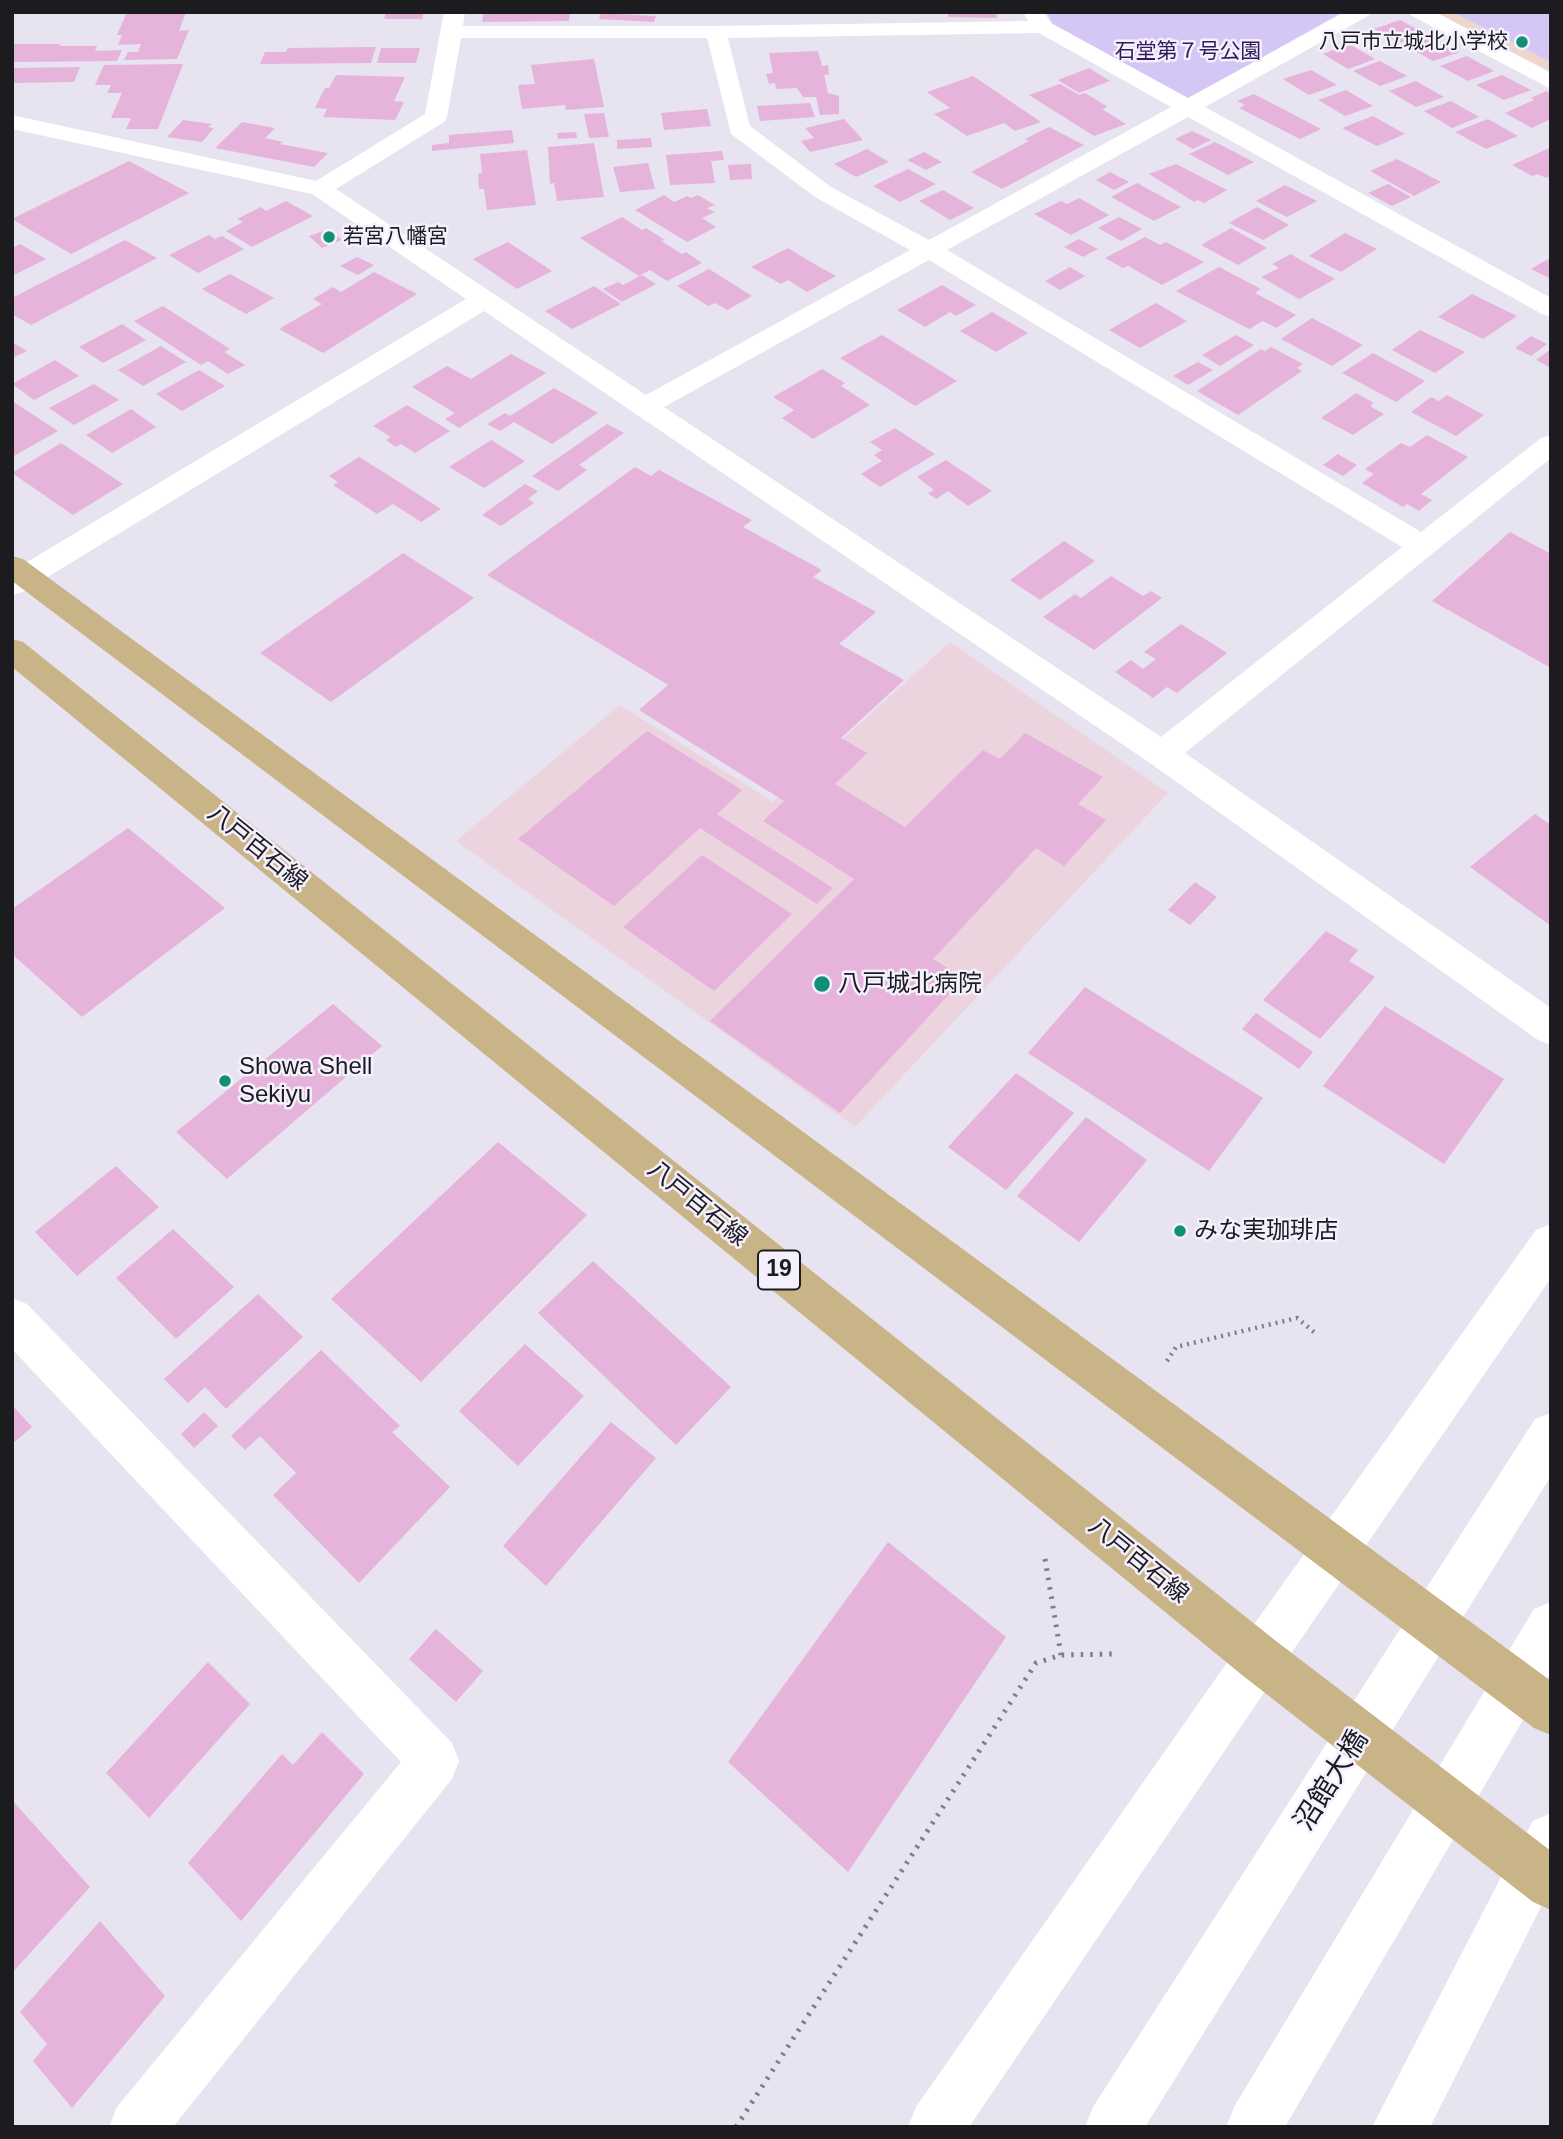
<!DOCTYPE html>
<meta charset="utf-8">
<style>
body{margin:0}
#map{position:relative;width:1563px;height:2139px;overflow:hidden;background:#e7e3f1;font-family:Helvetica,sans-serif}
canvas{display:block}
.frame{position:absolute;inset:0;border:14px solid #1c1b1f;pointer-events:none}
</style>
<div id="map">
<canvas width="1563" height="2139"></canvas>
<div class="frame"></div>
</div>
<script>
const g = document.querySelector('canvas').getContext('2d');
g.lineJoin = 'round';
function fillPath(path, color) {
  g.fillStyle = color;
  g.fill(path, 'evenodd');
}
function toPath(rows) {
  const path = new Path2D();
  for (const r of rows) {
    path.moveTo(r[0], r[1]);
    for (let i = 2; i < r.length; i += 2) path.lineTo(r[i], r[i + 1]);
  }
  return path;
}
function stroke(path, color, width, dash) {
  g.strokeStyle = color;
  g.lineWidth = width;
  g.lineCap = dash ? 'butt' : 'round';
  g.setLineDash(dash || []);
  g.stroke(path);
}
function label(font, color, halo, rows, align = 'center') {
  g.font = font + ' Helvetica,"Noto Sans JP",sans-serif';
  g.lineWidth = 5;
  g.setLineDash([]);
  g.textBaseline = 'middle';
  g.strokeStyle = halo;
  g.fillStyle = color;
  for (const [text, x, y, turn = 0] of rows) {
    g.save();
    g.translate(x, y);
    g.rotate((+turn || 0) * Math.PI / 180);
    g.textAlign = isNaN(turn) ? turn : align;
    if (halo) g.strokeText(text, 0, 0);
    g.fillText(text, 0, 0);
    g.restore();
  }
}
fillPath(toPath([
 [1436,12,1551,12,1551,72]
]), '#eed6cc');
fillPath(toPath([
 [950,642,1168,793,855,1127,456,841,620,705,773,802]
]), '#ecd4df');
fillPath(toPath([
 [1046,12,1342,12,1188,100,1053,24],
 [1453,12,1551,12,1551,62]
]), '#d4c7f5');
fillPath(toPath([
 [127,12,186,12,179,31,189,30,177,59,124,60,128,52,138,52,141,44,118,45,122,35,117,35],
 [386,12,424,12,422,19,384,19],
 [484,12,570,12,569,21,482,22],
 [948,12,996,12,997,18,948,17],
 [601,13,656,16,654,22,599,19],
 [1400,20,1426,34,1399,43,1374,29],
 [1433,37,1460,52,1433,61,1406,46],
 [12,44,60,44,59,46,97,46,95,51,122,50,117,61,12,62],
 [1349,44,1375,59,1348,69,1323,54],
 [376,47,371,63,260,64,265,52,286,52,288,48],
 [381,48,420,48,416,63,377,63],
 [818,51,822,66,828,65,829,74,824,75,828,93,839,96,839,114,820,115,816,97,803,97,797,88,776,89,775,83,769,84,766,74,773,73,769,53],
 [1467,56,1494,71,1468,81,1440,66],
 [594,59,604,107,566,110,565,105,522,109,518,85,535,84,531,65],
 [1380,61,1407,76,1380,86,1353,71],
 [183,64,158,129,126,129,131,118,111,118,122,93,107,93,111,85,95,85,104,65],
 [80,67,74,82,12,83,12,68],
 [1089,68,1110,81,1079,93,1058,80],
 [1311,70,1337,85,1309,95,1283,79],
 [336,75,405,77,394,101,404,102,395,120,323,117,327,109,315,108,325,88,329,88],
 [1502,75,1531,90,1504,100,1476,85],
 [973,76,1041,122,1015,131,1004,123,967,136,934,114,950,108,927,92],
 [1416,81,1444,97,1416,107,1389,91],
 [1060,84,1079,95,1085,93,1108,107,1102,109,1126,124,1094,136,1029,95],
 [1346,90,1373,106,1345,116,1318,100],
 [1546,91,1551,94,1551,119,1532,128,1505,113,1534,100,1531,98],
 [1254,94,1321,129,1300,139,1239,108,1245,105,1237,101],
 [1451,101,1479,117,1452,128,1424,111],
 [810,103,815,117,760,121,757,106],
 [707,109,711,126,664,130,661,113],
 [604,113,609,137,589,138,584,114],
 [1373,116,1405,134,1377,146,1342,128],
 [844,119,863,140,810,152,801,141,814,138,805,128],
 [1488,119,1518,136,1486,149,1455,132],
 [183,120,212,124,208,127,214,128,202,142,167,137],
 [242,122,275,128,265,138,283,142,280,144,328,153,314,167,215,148],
 [1049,127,1084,145,1002,189,971,172,1029,141,1025,139],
 [512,130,514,143,432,151,432,145,449,143,449,135],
 [1192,131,1211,140,1193,149,1175,139],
 [576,132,577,138,558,139,557,133],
 [651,138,652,147,617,149,617,140],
 [1215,142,1254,162,1228,175,1189,154],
 [594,143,604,197,557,201,554,183,550,184,548,147],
 [1549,148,1551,176,1546,178,1538,174,1532,176,1512,165],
 [867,149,889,162,856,177,834,164],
 [527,150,536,205,487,210,484,189,479,189,478,174,482,173,480,154],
 [722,151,724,160,711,161,715,183,670,185,666,155],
 [924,152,942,162,926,170,907,160],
 [1397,159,1441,182,1414,196,1370,171],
 [129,161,189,193,71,254,12,219],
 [648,163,655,189,620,192,613,167],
 [751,164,752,179,730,180,728,165],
 [1176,164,1227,190,1204,203,1197,200,1194,202,1149,174],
 [908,169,936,184,900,202,873,186],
 [1110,172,1129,182,1114,190,1096,180],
 [1137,183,1181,207,1154,221,1111,197],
 [1388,184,1411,197,1392,206,1368,193],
 [1285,185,1317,201,1287,217,1256,201],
 [943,190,974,208,950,220,919,201],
 [664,195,674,202,687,196,691,198,698,195,715,205,707,208,715,212,702,218,716,227,687,242,635,210],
 [1079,198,1109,215,1071,235,1034,214,1061,201,1067,204],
 [286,201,313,216,252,247,226,231,243,222,237,219,261,207,266,211],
 [1257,207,1289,225,1263,240,1229,223],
 [622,217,642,230,646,228,665,240,661,241,682,254,686,252,702,263,667,281,650,270,639,276,580,238],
 [1119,217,1142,229,1121,241,1098,228],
 [1231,228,1267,248,1238,265,1201,245],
 [329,229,342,240,322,248,309,236],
 [1345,233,1377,249,1341,272,1309,256],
 [209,235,215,239,222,236,244,249,198,273,169,255],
 [1145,237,1160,245,1166,242,1204,262,1162,285,1128,266,1123,268,1105,258],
 [1079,239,1098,249,1083,257,1064,247],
 [125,240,157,258,31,325,12,314,12,298],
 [508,242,552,271,517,289,473,259],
 [20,244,46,259,12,276,12,248],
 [788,248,816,265,836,276,807,292,788,280,781,284,751,267],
 [1291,254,1297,258,1335,279,1299,299,1261,277,1279,268,1272,264],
 [357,257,374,265,358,275,340,266],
 [1551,258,1551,279,1531,269,1541,263],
 [1070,267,1085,276,1060,290,1045,281],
 [1219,267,1261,289,1255,293,1296,315,1276,328,1263,321,1249,329,1176,291],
 [709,269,741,289,752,296,727,310,715,303,708,306,677,286],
 [374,272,417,294,323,353,279,329,322,304,313,299,333,287,341,292],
 [230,274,274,298,246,314,202,289],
 [642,275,656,284,622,302,603,289,618,282,623,285],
 [942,285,976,305,956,316,950,312,925,327,897,310],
 [594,286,621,304,572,329,545,311],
 [1472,294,1517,316,1483,339,1438,317],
 [1156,303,1187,321,1140,348,1109,330],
 [163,306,230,349,224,352,245,365,228,374,208,361,201,365,134,321],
 [992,312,1028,333,996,352,960,331],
 [1312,318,1363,345,1332,366,1281,339],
 [122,324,146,340,103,363,79,347],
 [1420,330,1465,352,1435,373,1392,350],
 [882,335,957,381,915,406,840,358],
 [1236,335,1254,345,1220,366,1202,355],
 [1531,336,1547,344,1531,356,1515,348],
 [12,342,27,351,12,358],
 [161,346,186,362,143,386,118,370],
 [1271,347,1303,364,1297,368,1302,371,1238,415,1197,391,1261,349,1265,351],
 [1551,349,1551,368,1536,360],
 [1373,353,1425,381,1396,402,1342,373],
 [511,354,546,373,459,428,445,419,455,413,412,387,447,366,471,379],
 [55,360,79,376,34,400,12,384],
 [1198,362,1213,370,1188,385,1173,376],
 [822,369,845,383,841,386,870,405,813,439,782,418,794,410,773,397],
 [199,370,225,386,182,411,156,394],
 [94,384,119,400,74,425,49,408],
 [554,388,598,413,552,444,514,422,500,431,487,424,505,413,510,416],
 [1356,393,1374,403,1370,406,1384,414,1353,435,1321,418],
 [1447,395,1484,415,1456,436,1411,412,1431,397,1439,401],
 [12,401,58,431,12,457],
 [407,405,450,431,415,453,401,444,396,447,386,440,391,437,373,426],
 [131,409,156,427,112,453,86,435],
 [607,424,624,433,579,465,587,470,558,491,532,476],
 [895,428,935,454,880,487,861,474,882,461,874,455,882,450,870,442],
 [1427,435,1468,457,1421,494,1432,500,1419,511,1407,504,1403,507,1362,483,1374,474,1365,469,1401,443,1410,447],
 [491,440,525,461,484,488,449,467],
 [61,443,123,484,73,515,12,473],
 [1338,454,1357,465,1343,476,1323,465],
 [359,457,388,475,441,509,421,522,393,504,377,514,333,485,338,482,329,476],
 [946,460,967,474,992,491,968,506,948,491,936,499,928,493,934,490,917,477],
 [635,467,651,476,659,470,752,520,743,527,822,570,813,577,876,612,839,644,904,680,841,738,867,753,835,784,905,827,983,750,1000,759,1025,733,1103,777,1078,804,1106,820,1064,866,1036,848,933,959,964,978,840,1113,710,1021,854,879,763,821,784,801,639,710,668,685,487,575],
 [525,484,538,491,528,499,534,503,501,526,482,515],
 [1510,532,1551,554,1551,668,1432,601],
 [1064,541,1095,561,1040,600,1010,580],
 [403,553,474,598,331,702,260,653],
 [1111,576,1143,596,1151,591,1162,598,1094,650,1043,617,1075,594,1081,598],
 [1181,624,1227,653,1177,693,1167,687,1153,698,1115,672,1131,660,1143,669,1156,659,1144,652],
 [647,731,742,790,717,814,833,888,817,904,700,828,614,906,518,839],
 [1535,814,1551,825,1551,926,1470,867],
 [128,828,225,908,82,1017,12,954,12,909],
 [702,855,792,914,714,991,623,927],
 [1195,882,1217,897,1190,925,1168,910],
 [1326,931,1358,950,1349,961,1375,977,1320,1039,1263,1000],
 [1085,987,1263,1098,1209,1171,1028,1053],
 [333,1004,382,1046,227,1179,176,1132],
 [1385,1006,1504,1079,1444,1164,1323,1086],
 [1256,1013,1313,1052,1299,1069,1242,1029],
 [1016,1073,1074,1113,1006,1190,948,1147],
 [1086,1117,1147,1160,1079,1242,1017,1196],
 [498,1142,587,1215,421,1382,331,1299],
 [116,1166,159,1207,77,1276,35,1232],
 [173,1229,234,1287,176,1339,116,1278],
 [593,1261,731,1387,676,1445,538,1313],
 [258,1294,303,1337,226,1409,205,1387,188,1403,164,1379],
 [525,1344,584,1396,518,1466,459,1411],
 [321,1350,400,1426,392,1432,450,1487,359,1583,273,1495,296,1473,260,1436,245,1450,231,1436],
 [15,1408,32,1427,12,1444,12,1411],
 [204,1412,218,1426,194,1448,181,1434],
 [611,1422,656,1458,546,1586,503,1546],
 [888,1542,1006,1637,848,1872,728,1762],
 [436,1629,483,1671,456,1702,409,1659],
 [208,1662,250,1704,149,1818,106,1773],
 [322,1732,364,1774,241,1921,188,1863,282,1754,293,1765],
 [12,1800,90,1887,12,1973],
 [100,1921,165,1996,72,2108,33,2061,47,2044,20,2012]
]), '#e6b3db');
stroke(toPath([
 [1167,1361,1176,1347,1297,1318,1314,1332]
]), '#7f7d85', 4.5, [2, 5]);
stroke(toPath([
 [1045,1559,1061,1655],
 [736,2127,1036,1663,1061,1655,1112,1654]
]), '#7f7d85', 5, [2.5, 7]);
fillPath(toPath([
 [444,12,465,12,463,26,716,26,1028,21,1023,12,1044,12,1051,23,1188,98,1345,12,1371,12,1368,16,1205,107,1551,298,1551,317,1542,314,1188,117,947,250,1421,532,1541,438,1551,435,1551,458,1185,753,1551,1008,1551,1045,1538,1040,1150,763,484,311,23,592,12,595,12,571,466,299,312,194,12,129,12,115,316,181,425,114,444,12],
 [1039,33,1171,107,929,240,831,187,750,126,728,38,1039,33],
 [461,38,707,38,731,134,815,197,910,250,646,395,336,189,444,122,447,117,461,38],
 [929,260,1402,547,1161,737,664,407,929,260],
 [1409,12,1435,12,1551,73,1551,89,1412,16,1409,12],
 [1551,1224,1551,1278,1276,1675,1259,1682,1242,1675,1235,1658,1242,1641,1536,1230,1551,1224],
 [12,1298,27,1304,452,1743,459,1761,452,1779,173,2127,109,2127,117,2107,401,1762,12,1349,12,1298],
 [1551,1813,1551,1888,1532,1896,1514,1888,1506,1870,1533,1821,1551,1813]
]), '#fff');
fillPath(toPath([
 [1551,1413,1551,1476,1145,2127,1085,2127,1093,2107,1535,1419,1551,1413],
 [1551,1602,1551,1672,1285,2127,1226,2127,1234,2107,1534,1609,1551,1602],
 [1259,1634,1276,1641,1283,1658,1276,1675,969,2127,908,2127,916,2107,1242,1641,1259,1634],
 [1532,1844,1550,1852,1551,1887,1430,2127,1372,2127,1514,1852,1532,1844]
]), '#fff');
fillPath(toPath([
 [12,556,23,559,1551,1681,1551,1735,1534,1728,12,581,12,556],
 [12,639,23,642,1276,1641,1551,1851,1551,1910,1533,1902,1242,1675,12,667,12,639]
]), '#c9b487');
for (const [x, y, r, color] of [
 [1522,42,7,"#108f75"],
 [329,237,7,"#108f75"],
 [822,984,9,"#108f75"],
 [225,1081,7,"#108f75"],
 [1180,1231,7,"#108f75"]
]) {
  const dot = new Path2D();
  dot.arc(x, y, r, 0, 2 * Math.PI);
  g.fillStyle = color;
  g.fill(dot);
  stroke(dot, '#f4f0fe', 2.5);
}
label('21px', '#1c1b1f', '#f4f0fe', [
 ["八戸市立城北小学校",1508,42],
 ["若宮八幡宮",343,237,"left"]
], 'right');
label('21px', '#341a5a', '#f4f0fe', [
 ["石堂第７号公園",1188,52]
]);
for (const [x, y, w] of [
 [779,1270,42]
]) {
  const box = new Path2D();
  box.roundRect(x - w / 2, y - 19.5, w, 39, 5);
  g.fillStyle = '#f4f0fe';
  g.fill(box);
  stroke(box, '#1c1b1f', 2);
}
label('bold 23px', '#1c1b1f', null, [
 ["19",779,1270]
]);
label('24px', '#1c1b1f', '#f4f0fe', [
 ["八戸百石線",257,848,39],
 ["八戸百石線",697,1204,39],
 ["八戸百石線",1138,1561,39]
]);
label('24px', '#1c1b1f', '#f4f0fe', [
 ["八戸城北病院",838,984],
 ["Showa Shell",239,1067],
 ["Sekiyu",239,1095],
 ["みな実珈琲店",1194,1231]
], 'left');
label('28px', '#1c1b1f', '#f4f0fe', [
 ["沼館大橋",1332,1781,-58]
]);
</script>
